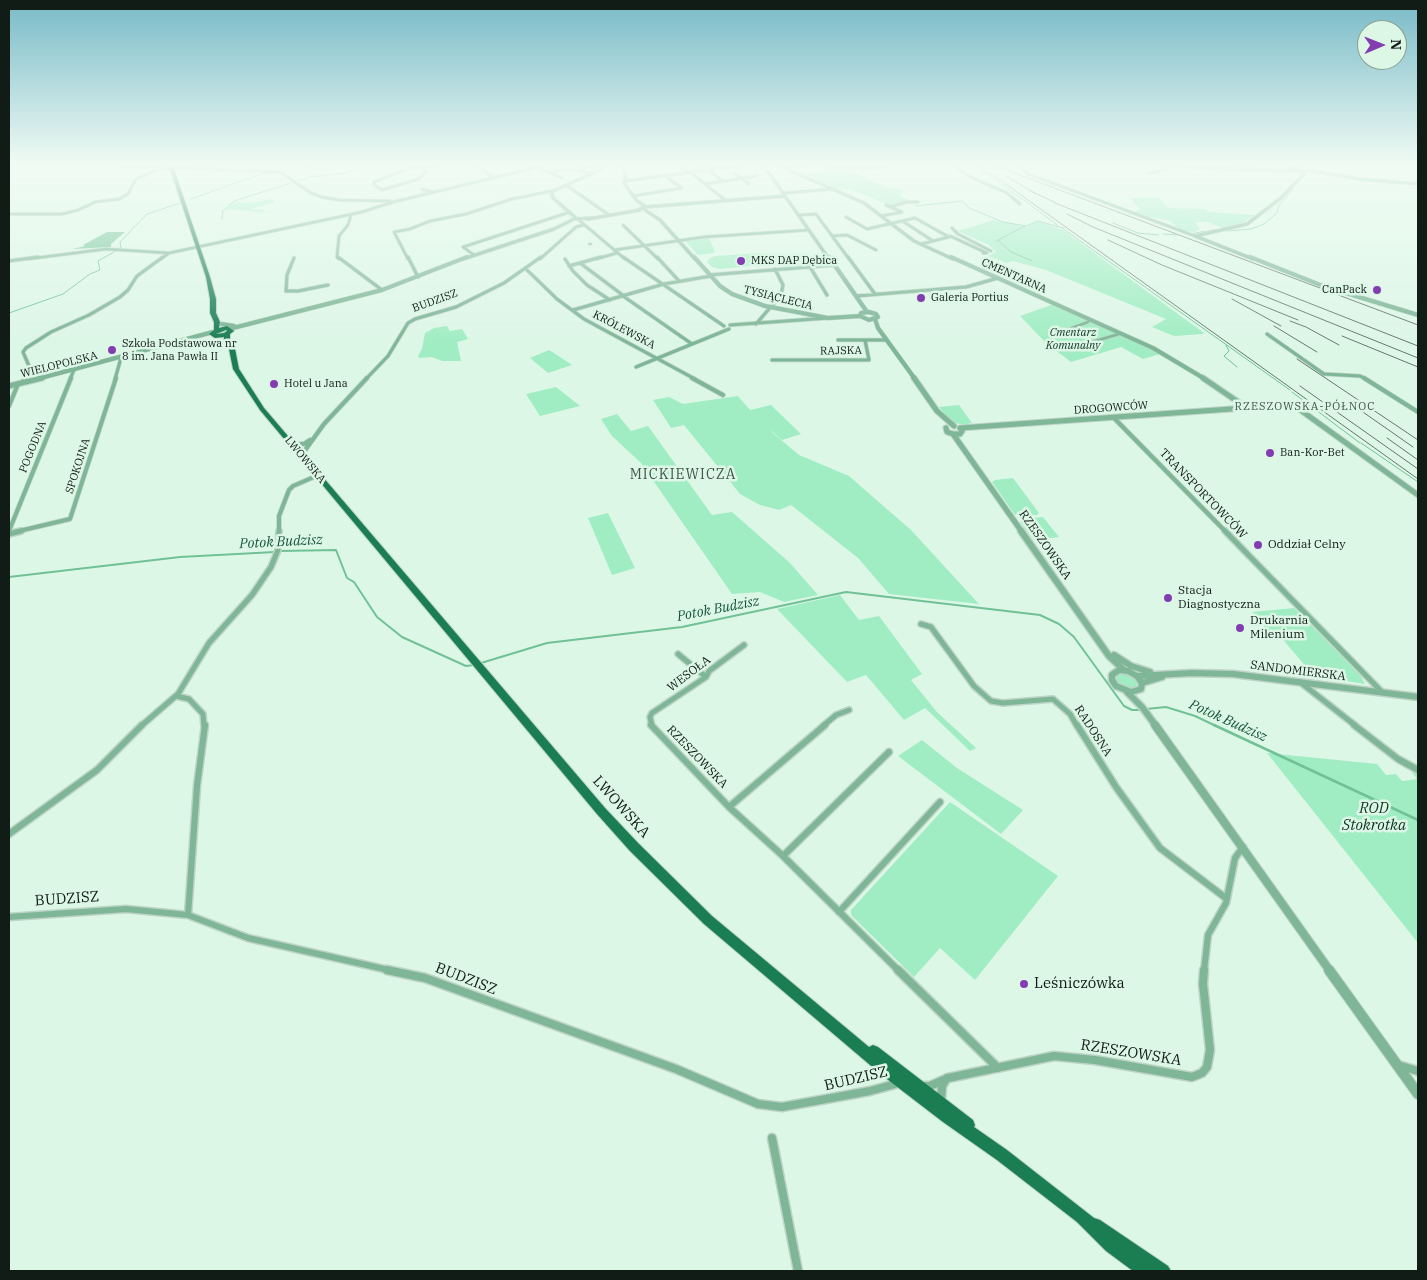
<!DOCTYPE html>
<meta charset="utf-8">
<style>
body{margin:0}
#map{position:relative;width:1427px;height:1280px;overflow:hidden;background:#ddf7e7;font-family:"IBM Plex Serif",serif}
canvas{display:block}
.frame{position:absolute;inset:0;border:10px solid #121c16;pointer-events:none}
.north{position:absolute;left:1357px;top:20px;width:50px;height:50px;box-sizing:border-box;background:#ddf7e7;border:1px solid #8c9f93;border-radius:50%;rotate:89deg;font-size:14px;font-weight:700;line-height:20px;text-align:center;color:#121c16}
.north::after{content:'';display:block;margin:auto;width:18px;height:22px;background:#833db0;clip-path:polygon(50% 0,100% 100%,50% 72%,0 100%)}
</style>
<div id="map">
<canvas width="1427" height="1280"></canvas>
<div class="frame"></div>
<div class="north">N</div>
</div>
<script>
const g = document.querySelector('canvas').getContext('2d');
g.lineJoin = 'round';
function fillPath(path, color) {
  g.fillStyle = color;
  g.fill(path, 'evenodd');
}
function toPath(rows) {
  const path = new Path2D();
  for (const r of rows) {
    path.moveTo(r[0], r[1]);
    for (let i = 2; i < r.length; i += 2) path.lineTo(r[i], r[i + 1]);
  }
  return path;
}
function stroke(path, color, width, dash) {
  g.strokeStyle = color;
  g.lineWidth = width;
  g.lineCap = dash ? 'butt' : 'round';
  g.setLineDash(dash || []);
  g.stroke(path);
}
function label(font, color, halo, rows, align = 'center') {
  g.font = font + ' "IBM Plex Serif",serif';
  g.lineWidth = 5;
  g.setLineDash([]);
  g.textBaseline = 'middle';
  g.strokeStyle = halo;
  g.fillStyle = color;
  for (const [text, x, y, turn = 0] of rows) {
    g.save();
    g.translate(x, y);
    g.rotate((+turn || 0) * Math.PI / 180);
    g.textAlign = isNaN(turn) ? turn : align;
    if (halo) g.strokeText(text, 0, 0);
    g.fillText(text, 0, 0);
    g.restore();
  }
}
fillPath(toPath([
 [842,166,887,188,897,188,904,191,899,195,910,201,891,206,850,189,841,190,805,175],
 [1130,198,1159,198,1168,208,1206,209,1209,212,1255,215,1240,225,1223,228,1208,222,1195,222,1200,229,1195,232,1181,231,1170,221,1139,215,1136,211,1140,209],
 [271,199,276,202,251,209,263,210,265,211,263,212,225,209,233,202,249,203],
 [994,220,1027,227,1037,221,1063,230,1204,333,1202,334,1174,336,1152,327,1166,319,1046,270,1013,261,1006,263,988,256,996,252,989,245,958,231],
 [709,238,715,252,714,253,698,255,685,241],
 [762,253,772,257,774,261,772,264,720,269,712,267,707,262,710,258,715,256],
 [1054,304,1135,341,1160,354,1143,359,1121,347,1071,362,1046,343,1020,316],
 [447,326,450,331,462,329,468,339,457,342,461,361,442,361,432,357,419,358,418,356,422,349,425,333,434,328],
 [549,350,554,353,572,365,548,373,530,358],
 [556,387,580,406,540,416,526,394],
 [738,396,750,410,771,405,801,434,782,440,769,429,773,433,799,455,849,476,911,530,979,604,889,594,858,558,791,505,779,510,760,505,740,494,684,425,671,428,653,400,669,397,683,404],
 [959,405,972,423,969,423,970,425,953,423,939,407],
 [617,414,631,431,648,426,712,515,732,512,790,563,818,595,784,602,760,592,732,594,641,463,612,436,601,419],
 [1013,478,1039,513,1037,515,1015,515,992,482,995,480],
 [608,513,635,568,612,575,588,518],
 [1043,517,1059,537,1034,540,1020,522,1023,519],
 [840,595,859,620,879,616,922,674,911,680,937,712,976,748,970,751,925,708,904,720,866,675,847,682,777,609],
 [1294,608,1361,676,1365,684,1314,676,1279,635,1272,636,1252,612],
 [1125,673,1135,678,1138,683,1135,688,1131,689,1118,683,1116,678,1118,675],
 [922,740,957,768,1023,810,1001,834,898,756],
 [1267,753,1377,764,1386,775,1396,774,1402,781,1417,779,1411,771,1418,773,1418,943],
 [950,802,1058,876,975,980,940,948,914,977,851,915,851,910]
]), '#a1edc3');
fillPath(toPath([
 [107,232,125,232,111,244,111,247,72,249,85,246,83,245]
]), '#70c296');
stroke(toPath([
 [1302,163,1305,170],
 [370,165,376,163],
 [981,170,989,175],
 [990,176,1023,200],
 [297,181,309,177,346,173,369,165],
 [191,199,272,170,302,170,326,163],
 [1024,200,1057,225],
 [916,206,962,201,969,208,1003,222,1026,226,1038,221,1063,228],
 [222,219,223,211,234,201,294,182],
 [1113,223,1138,233,1158,235],
 [1062,228,1290,390],
 [1227,231,1251,229,1264,224,1277,213,1278,207,1293,189],
 [1163,234,1178,235],
 [1189,234,1213,230],
 [998,240,1011,252,1032,261],
 [996,241,1025,226],
 [9,313,63,294,90,274,100,270,98,261,121,248,120,242,147,214,180,203],
 [1226,345,1229,351,1224,356,1237,367],
 [1292,392,1360,443],
 [1361,443,1418,482]
]), '#70c296', 1);
stroke(toPath([
 [280,551,336,550,347,578,354,582,377,617,402,637,466,666,474,665],
 [9,577,180,557,275,552],
 [481,663,547,643,682,627,846,592,1040,615,1059,624,1074,637,1124,706,1132,710,1141,710],
 [1146,709,1166,707,1195,716,1216,726]
]), '#70c296', 2);
stroke(toPath([
 [1214,725,1418,820]
]), '#70c296', 2.5);
const pedestrianFar1 = toPath([
 [589,244,591,244]
]);
const pedestrian = toPath([
 [1053,335,1088,322],
 [1082,345,1119,334]
]);
const minorFar5 = toPath([
 [109,163,124,166,161,167],
 [473,163,493,177],
 [677,163,688,173],
 [699,163,723,181],
 [709,163,716,169],
 [948,163,973,178,1007,193,1020,204],
 [1016,163,1028,174,1195,236],
 [9,164,62,163],
 [537,167,562,178],
 [579,170,589,166,600,170],
 [690,172,725,200],
 [550,173,562,170,579,170,592,174],
 [734,173,749,184],
 [1149,173,1168,169,1166,164],
 [665,176,682,188],
 [625,181,762,163],
 [705,184,757,176],
 [566,185,609,215],
 [422,189,432,192],
 [382,190,374,185,374,182,412,167,474,163],
 [382,190,419,179,426,171,420,168],
 [783,193,835,189],
 [633,196,682,188],
 [890,207,907,202,918,202],
 [9,214,62,214,78,210,95,202,119,199,128,194,136,179,156,170,175,168,280,172,311,193,322,197,339,200,390,201],
 [799,215,816,214,849,259],
 [881,216,902,212,886,205],
 [846,217,867,229,915,218,949,237,921,244],
 [580,221,625,259],
 [904,222,933,241],
 [623,225,658,259],
 [952,228,958,234,991,251],
 [832,236,847,235,876,250],
 [950,236,987,253,983,253],
 [614,250,704,237,809,230],
 [474,255,463,247,570,212],
 [28,259,106,249,169,253],
 [161,259,169,253,362,212,393,202,555,163],
 [339,259,337,257,339,236,348,225,351,215],
 [408,259,394,232,410,229,430,221,466,214,512,199,552,191],
 [540,259,576,227,583,225],
 [596,259,617,253]
]);
const minorFar4 = toPath([
 [338,257,382,290],
 [408,257,418,277],
 [623,257,724,326],
 [657,257,679,281],
 [848,257,875,294],
 [294,258,287,275,286,291,298,291,328,285],
 [565,259,573,271,587,285,610,300],
 [9,261,38,257],
 [580,263,624,296],
 [569,266,601,257],
 [810,267,827,295],
 [526,269,557,299,584,319,695,379],
 [709,275,834,265],
 [664,284,711,276],
 [623,296,692,344],
 [856,296,966,287,998,278],
 [573,310,664,284],
 [756,324,781,295,783,285,775,269],
 [730,325,828,318],
 [1267,334,1324,374,1360,376,1366,379],
 [838,340,865,340],
 [772,360,869,360,865,340,887,340],
 [636,367,729,329],
 [24,379,29,366,23,352,26,348,51,332,89,315,120,297,128,290,137,276,163,257],
 [70,379,74,370],
 [115,379,121,358],
 [366,379,388,356,408,323,415,319,456,307,504,283,541,257]
]);
const minorFar3 = toPath([
 [692,378,723,395],
 [1364,378,1418,412],
 [23,383,25,378],
 [9,406,18,384],
 [1114,418,1226,532],
 [296,444,304,444,310,440],
 [303,453,324,424,367,378],
 [9,531,71,378],
 [15,532,70,519,116,378],
 [279,532,279,516,289,490,293,486,321,474]
]);
const minorFar2 = toPath([
 [1225,531,1382,692],
 [9,534,21,531],
 [921,624,931,627,974,686,991,701,1003,703,1053,699,1070,714,1077,726],
 [678,654,706,677],
 [1300,682,1356,726],
 [176,696,189,699,203,714,204,726],
 [141,726,178,694,209,643,252,595,271,567,278,550,279,531],
 [652,726,650,717,652,713,706,677,709,671,744,645],
 [823,726,836,715,849,710]
]);
const minorFar1 = toPath([
 [651,725,729,807,783,856,899,971],
 [1077,725,1116,787,1160,848,1227,899],
 [1354,725,1398,759,1418,770],
 [729,807,825,725],
 [9,834,97,770,142,725],
 [783,856,889,752],
 [839,912,940,802],
 [188,915,197,786,205,725],
 [9,917,126,909,188,915,248,938,393,971],
 [1204,971,1208,935,1226,903,1235,858,1243,847]
]);
const minor = toPath([
 [387,970,425,978,676,1069,758,1104,782,1107,870,1091,899,1083],
 [898,970,998,1068],
 [1398,1065,1418,1071],
 [922,1086,930,1086,948,1078,1054,1056,1095,1060,1192,1077,1202,1073,1207,1067,1210,1050,1203,984,1204,970],
 [941,1100,942,1086,947,1078],
 [772,1138,798,1271]
]);
const tertiaryFar5 = toPath([
 [621,163,626,175,624,183,636,200,646,207],
 [762,163,829,259],
 [773,163,864,203,914,241,953,259],
 [1154,163,1219,169,1313,171,1359,179,1418,184],
 [1281,163,1299,170],
 [782,166,818,164,864,169,900,163],
 [637,210,645,207,785,196],
 [645,210,660,220,695,259],
 [577,219,553,198,551,192,600,170,608,163],
 [588,219,640,210],
 [1195,236,1253,259],
 [1195,236,1247,224,1281,198,1304,174,1300,171],
 [463,259,554,229,574,219,592,218]
]);
const tertiaryFar4 = toPath([
 [694,257,720,286,732,294,765,306,828,318,860,316],
 [829,257,867,312],
 [951,257,1153,348,1205,379],
 [1250,257,1323,286,1418,315],
 [869,312,876,314,878,317,869,320,860,316,861,313,869,312],
 [875,319,878,328,915,379],
 [222,324,234,326],
 [229,329,382,290,467,257],
 [37,379,213,332]
]);
const tertiaryFar3 = toPath([
 [914,378,937,411,954,426],
 [1203,378,1247,408],
 [9,386,42,378],
 [946,428,947,432,953,434,960,434,962,431],
 [960,428,1288,405,1299,409,1418,495],
 [953,434,1022,532]
]);
const tertiaryFar2 = toPath([
 [1021,531,1109,656,1124,670],
 [1114,655,1131,666,1150,672],
 [1119,670,1128,671,1137,676,1142,683,1141,689,1131,692,1116,686,1112,680,1112,675,1119,670],
 [1137,676,1192,673,1233,674,1418,697],
 [1142,683,1162,677],
 [1127,692,1142,707,1156,726]
]);
const tertiaryFar1 = toPath([
 [1155,725,1330,971]
]);
const tertiary = toPath([
 [1329,970,1418,1094]
]);
const primary = toPath([
 [168,163,172,163,210,277,216,299,216,313,220,322,219,328,227,326,234,331,230,334,230,340,235,349,239,369,264,408,605,808,638,843,712,916,869,1047,873,1045,878,1047,973,1120,975,1125,974,1127,1007,1150,1094,1218,1100,1220,1168,1266,1171,1271,1133,1271,1106,1251,1077,1222,997,1160,943,1122,883,1076,704,924,630,851,597,814,260,410,233,369,229,349,224,340,224,337,215,338,209,334,214,330,214,322,210,313,210,299,206,277,168,163],
 [226,330,227,331,224,333,216,334,226,330]
]);
stroke(pedestrianFar1, '#bdd4c6', 3);
stroke(pedestrian, '#bdd4c6', 4);
stroke(minorFar5, '#bdd4c6', 4);
stroke(minorFar4, '#bdd4c6', 4.5);
stroke(minorFar3, '#bdd4c6', 5.5);
stroke(minorFar2, '#bdd4c6', 8);
stroke(minorFar1, '#bdd4c6', 9);
stroke(minor, '#bdd4c6', 11);
stroke(tertiaryFar5, '#bdd4c6', 4.5);
stroke(tertiaryFar4, '#bdd4c6', 5);
stroke(tertiaryFar3, '#bdd4c6', 7);
stroke(tertiaryFar2, '#bdd4c6', 9);
stroke(tertiaryFar1, '#bdd4c6', 10);
stroke(tertiary, '#bdd4c6', 12);
stroke(primary, '#bdd4c6', 2);
stroke(pedestrianFar1, '#7eb697', 2);
stroke(pedestrian, '#7eb697', 2.5);
stroke(minorFar5, '#7eb697', 2.5);
stroke(minorFar4, '#7eb697', 3);
stroke(minorFar3, '#7eb697', 4);
stroke(minorFar2, '#7eb697', 5);
stroke(minorFar1, '#7eb697', 6);
stroke(minor, '#7eb697', 8);
stroke(tertiaryFar5, '#7eb697', 3);
stroke(tertiaryFar4, '#7eb697', 4);
stroke(tertiaryFar3, '#7eb697', 5);
stroke(tertiaryFar2, '#7eb697', 6);
stroke(tertiaryFar1, '#7eb697', 8);
stroke(tertiary, '#7eb697', 10);
fillPath(primary, '#1b7e53');
stroke(toPath([
 [973,163,1000,180,1418,479],
 [988,163,1418,325],
 [1006,176,1036,194],
 [1031,191,1060,205,1418,346],
 [1067,214,1093,227,1418,358],
 [1108,240,1162,265,1298,320],
 [1232,299,1281,326],
 [1290,321,1306,327,1339,345],
 [1274,326,1317,352],
 [1342,336,1418,367],
 [1297,359,1418,440],
 [1300,386,1418,469],
 [1360,410,1413,447],
 [1387,438,1418,460]
]), '#65766c', 1);
const sky = g.createLinearGradient(0, 0, 0, 342);
sky.addColorStop(0, '#78bac7');
sky.addColorStop(0.48, '#f0fbf4');
sky.addColorStop(1, '#f0fbf400');
g.fillStyle = sky;
g.fillRect(0, 0, 1427, 342);
for (const [x, y, r, color] of [
 [741,261,5,"#833db0"],
 [1377,290,5,"#833db0"],
 [921,298,5,"#833db0"],
 [112,350,5,"#833db0"],
 [274,384,5,"#833db0"],
 [1270,453,5,"#833db0"],
 [1258,545,5,"#833db0"],
 [1168,598,5,"#833db0"],
 [1240,628,5,"#833db0"],
 [1024,984,5,"#833db0"]
]) {
  const dot = new Path2D();
  dot.arc(x, y, r, 0, 2 * Math.PI);
  g.fillStyle = color;
  g.fill(dot);
  stroke(dot, '#ddf7e7', 2);
}
label('11px', '#121c16', '#ddf7e7', [
 ["MKS DAP Dębica",751,261],
 ["CanPack",1367,290,"right"],
 ["Galeria Portius",931,298],
 ["Szkoła Podstawowa nr",122,344],
 ["8 im. Jana Pawła II",122,357],
 ["Hotel u Jana",284,384],
 ["Ban-Kor-Bet",1280,453]
], 'left');
label('11px', '#121c16', '#ddf7e7', [
 ["CMENTARNA",1014,276,24],
 ["TYSIĄCLECIA",778,298,14],
 ["BUDZISZ",435,301,-20],
 ["KRÓLEWSKA",624,330,28],
 ["RAJSKA",841,351,-1],
 ["WIELOPOLSKA",59,365,-14],
 ["DROGOWCÓW",1111,408,-4],
 ["POGODNA",33,447,-68],
 ["LWOWSKA",305,460,50],
 ["SPOKOJNA",78,466,-72]
]);
label('italic 11px', '#0e3321', '#ddf7e7', [
 ["Cmentarz",1073,333],
 ["Komunalny",1073,346]
]);
g.letterSpacing = '1px';
label('11px', '#41574a', '#ddf7e7', [
 ["RZESZOWSKA-PÓŁNOC",1305,407]
]);
g.letterSpacing = '0px';
label('12px', '#121c16', '#ddf7e7', [
 ["TRANSPORTOWCÓW",1203,494,46],
 ["RZESZOWSKA",1045,545,55],
 ["SANDOMIERSKA",1298,671,7],
 ["WESOŁA",689,674,-37],
 ["RADOSNA",1093,731,57],
 ["RZESZOWSKA",697,757,46]
]);
label('12px', '#121c16', '#ddf7e7', [
 ["Oddział Celny",1268,545],
 ["Stacja",1178,591],
 ["Diagnostyczna",1178,605],
 ["Drukarnia",1250,621],
 ["Milenium",1250,635]
], 'left');
g.letterSpacing = '1px';
label('14px', '#41574a', '#ddf7e7', [
 ["MICKIEWICZA",683,475]
]);
g.letterSpacing = '0px';
label('italic 14px', '#155438', '#ddf7e7', [
 ["Potok Budzisz",281,542,-3],
 ["Potok Budzisz",718,609,-11],
 ["Potok Budzisz",1228,721,24]
]);
label('15px', '#121c16', '#ddf7e7', [
 ["LWOWSKA",621,807,48],
 ["BUDZISZ",67,899,-4],
 ["BUDZISZ",466,979,21],
 ["RZESZOWSKA",1131,1053,9],
 ["BUDZISZ",856,1079,-13]
]);
label('italic 15px', '#0e3321', '#ddf7e7', [
 ["ROD",1374,809],
 ["Stokrotka",1374,826]
]);
label('15px', '#121c16', '#ddf7e7', [
 ["Leśniczówka",1034,984]
], 'left');
</script>
